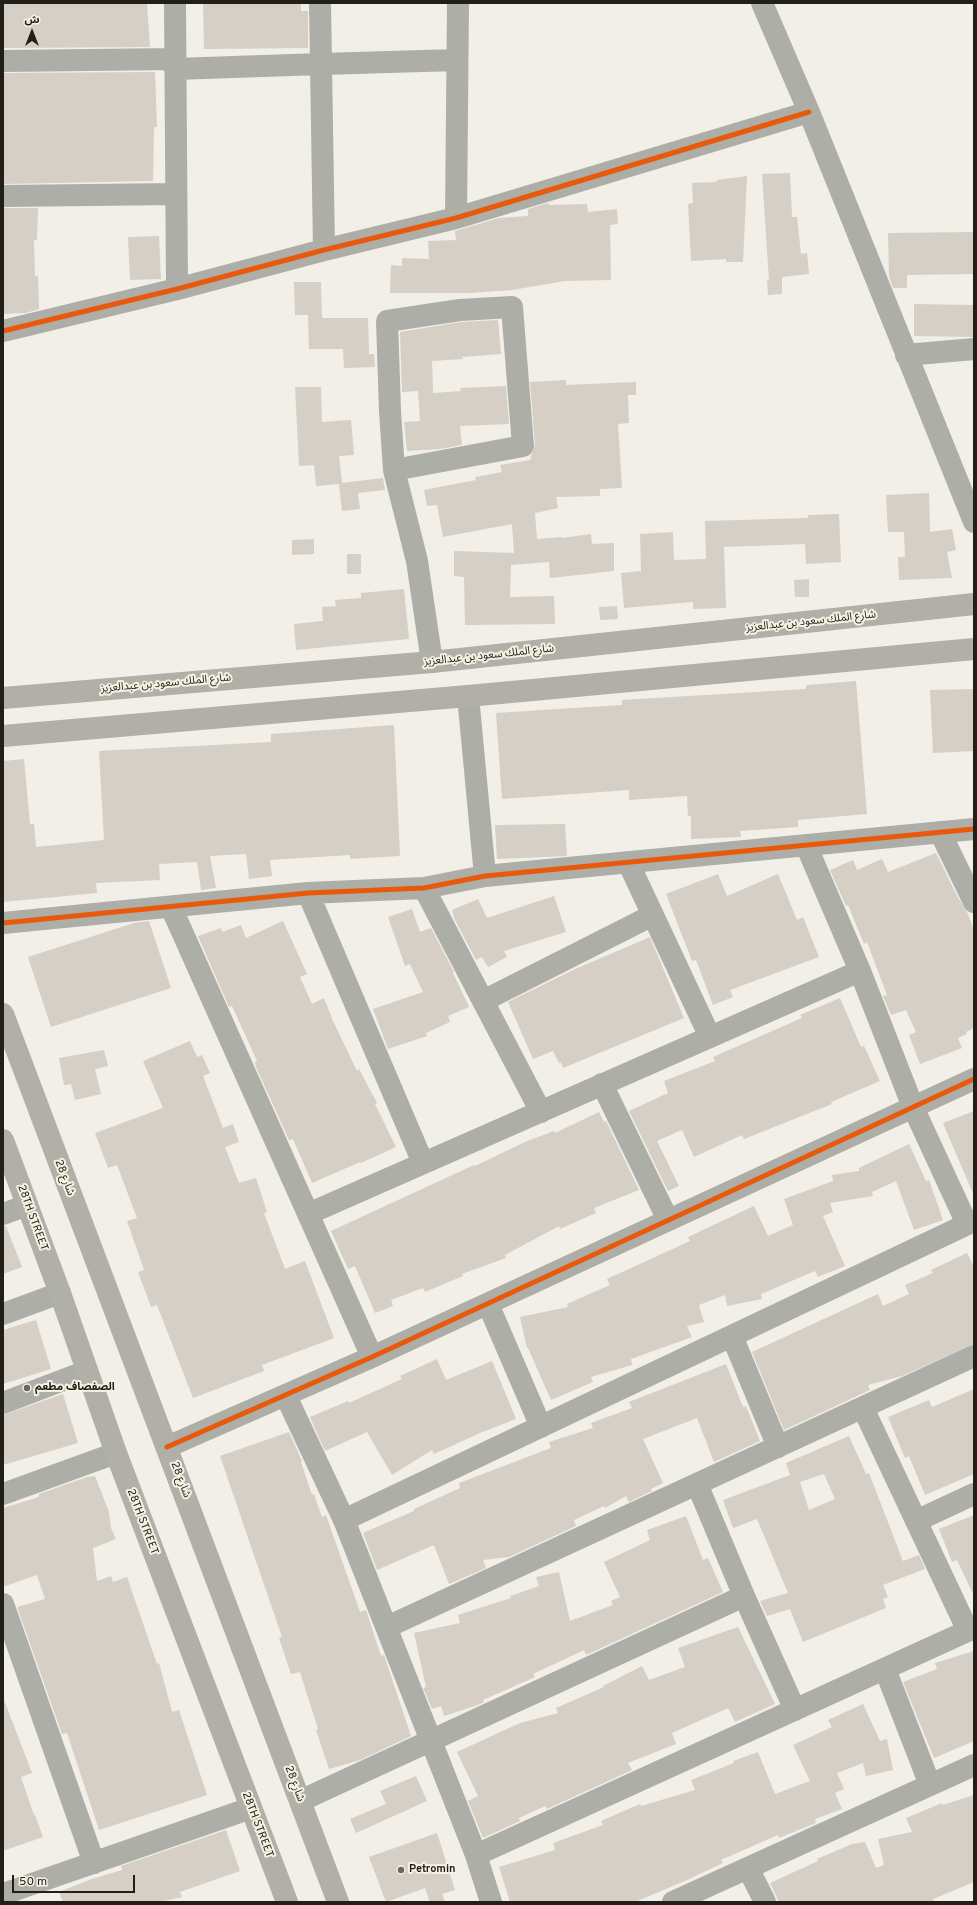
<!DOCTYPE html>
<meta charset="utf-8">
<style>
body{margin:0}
#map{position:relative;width:977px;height:1905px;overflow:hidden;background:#f1efe7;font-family:Overpass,"Noto Sans Arabic",sans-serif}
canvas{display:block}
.frame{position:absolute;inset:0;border:4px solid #211f1a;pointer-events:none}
.north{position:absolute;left:12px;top:12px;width:40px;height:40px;-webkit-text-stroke:3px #f5f2e3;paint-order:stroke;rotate:0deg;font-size:11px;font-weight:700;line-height:16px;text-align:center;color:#211f1a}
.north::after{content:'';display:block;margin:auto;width:14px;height:18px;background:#211f1a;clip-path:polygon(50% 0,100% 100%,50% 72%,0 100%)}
.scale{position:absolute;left:12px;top:1875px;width:123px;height:18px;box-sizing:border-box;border:2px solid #211f1a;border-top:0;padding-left:5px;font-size:12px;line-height:14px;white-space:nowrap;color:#211f1a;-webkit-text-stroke:3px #f5f2e3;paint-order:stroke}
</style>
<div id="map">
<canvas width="977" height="1905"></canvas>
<div class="frame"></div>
<div class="north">ش</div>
<div class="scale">50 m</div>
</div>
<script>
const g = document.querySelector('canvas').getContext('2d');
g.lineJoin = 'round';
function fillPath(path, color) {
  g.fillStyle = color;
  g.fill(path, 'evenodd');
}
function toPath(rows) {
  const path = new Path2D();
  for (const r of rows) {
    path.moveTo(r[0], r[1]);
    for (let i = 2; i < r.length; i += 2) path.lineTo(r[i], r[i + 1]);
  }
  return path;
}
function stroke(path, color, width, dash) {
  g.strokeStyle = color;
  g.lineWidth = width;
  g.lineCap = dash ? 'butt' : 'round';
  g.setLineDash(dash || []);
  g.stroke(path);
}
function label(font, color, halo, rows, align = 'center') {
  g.font = font + ' Overpass,"Noto Sans Arabic",sans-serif';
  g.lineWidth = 4;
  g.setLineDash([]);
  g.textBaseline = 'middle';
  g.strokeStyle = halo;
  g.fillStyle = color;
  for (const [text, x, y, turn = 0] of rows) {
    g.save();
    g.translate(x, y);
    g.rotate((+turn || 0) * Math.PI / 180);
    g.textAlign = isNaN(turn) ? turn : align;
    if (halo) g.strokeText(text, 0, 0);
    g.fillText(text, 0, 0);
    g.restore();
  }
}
fillPath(toPath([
 [43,3,147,3,150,47,3,48,3,4],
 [203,3,301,3,301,11,308,11,308,48,204,49],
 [155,72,157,127,154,127,153,181,3,184,3,73],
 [790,173,792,217,797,217,801,254,807,253,809,274,782,277,782,294,768,295,767,280,769,280,762,174],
 [747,176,743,262,726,262,726,259,691,261,688,204,693,203,692,183,717,182,717,180],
 [548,203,550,205,587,204,588,212,617,209,618,224,610,225,611,280,565,281,512,290,470,293,390,293,391,265,402,266,402,258,429,259,428,241,456,240,455,231,499,218,528,216,528,209],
 [3,208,38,208,37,240,34,240,35,276,38,276,39,309,26,313,3,314],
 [974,232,974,274,907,275,907,288,893,288,889,276,888,233],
 [159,236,161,279,130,280,128,237],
 [294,282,321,282,322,318,368,318,369,354,374,354,375,367,344,368,343,349,309,349,308,315,295,315],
 [914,304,974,305,974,337,914,336],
 [498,320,501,354,462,357,463,359,432,361,433,393,461,391,460,388,506,386,509,424,460,426,462,445,440,449,407,451,404,422,420,421,418,391,402,392,400,332,461,322],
 [566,380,566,385,636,382,636,395,628,395,629,423,618,424,622,488,600,489,600,496,556,497,558,508,535,513,537,539,562,537,562,538,591,534,592,544,614,543,614,571,550,578,549,562,511,565,510,597,554,596,555,624,465,625,464,577,454,576,454,551,514,553,512,524,443,537,437,505,427,506,424,490,476,480,475,477,502,472,500,465,530,460,535,445,530,382],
 [295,387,321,387,322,422,351,420,354,455,339,456,342,483,383,478,385,490,358,493,360,509,342,511,339,484,316,486,314,465,299,466],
 [929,493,930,532,952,529,956,550,947,552,952,578,899,580,898,557,905,557,904,532,888,532,886,495],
 [839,514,841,562,806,564,805,544,724,547,726,608,693,609,693,602,624,608,621,573,641,571,640,534,673,532,674,560,706,559,705,521,808,518,808,515],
 [314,539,314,554,292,555,292,540],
 [347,554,361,554,361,574,347,574],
 [809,579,809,597,795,597,794,580],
 [404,589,409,639,296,650,294,624,323,621,322,607,336,606,335,600,361,598,361,593],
 [617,606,618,619,600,620,599,607],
 [856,681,867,814,798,820,798,827,740,831,741,837,691,839,691,816,688,816,687,796,629,800,629,790,502,799,496,713,622,705,622,700,806,689,806,685],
 [974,689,974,751,933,753,930,690],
 [394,725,400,856,350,859,350,855,270,860,272,876,249,879,246,854,210,856,216,888,201,890,197,862,159,864,160,880,96,883,97,893,3,902,3,761,24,759,30,824,34,824,36,847,104,840,99,751,271,742,271,734],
 [565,824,567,856,497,859,495,825],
 [936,853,956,894,967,912,974,930,974,1028,966,1032,967,1034,958,1038,962,1048,920,1064,909,1035,916,1032,906,1010,891,1015,883,996,887,995,867,942,864,944,848,905,846,906,830,870,853,860,857,870,882,859,888,872],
 [718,874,727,896,778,874,797,920,803,917,819,957,730,990,733,997,713,1005,696,960,692,961,666,894],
 [554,896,566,932,504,951,507,957,488,967,482,957,476,960,455,920,452,910,478,899,487,918],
 [412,909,420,932,431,928,454,972,453,973,469,1007,448,1016,450,1022,426,1033,427,1036,388,1049,373,1009,423,992,410,964,405,966,388,917],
 [149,921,171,988,51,1027,28,957,134,923],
 [283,921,307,974,300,977,312,1004,324,998,333,1021,357,1071,359,1069,377,1103,375,1104,396,1147,361,1163,360,1162,312,1183,293,1139,289,1140,256,1067,255,1062,257,1061,232,1006,229,1007,198,936,221,928,222,932,241,925,246,938],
 [650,937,684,1018,563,1068,561,1062,559,1063,553,1051,533,1059,508,1002,573,970],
 [840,998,861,1047,864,1046,880,1081,831,1102,832,1104,744,1139,742,1135,694,1157,682,1130,657,1141,679,1186,668,1191,629,1111,668,1093,664,1081,715,1061,713,1057,802,1018,800,1015],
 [190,1041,197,1057,202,1055,210,1073,203,1076,223,1128,233,1124,239,1142,225,1147,239,1183,256,1178,267,1212,264,1213,285,1269,305,1261,334,1338,262,1365,264,1371,193,1398,157,1305,151,1307,138,1272,144,1270,127,1221,137,1218,117,1165,108,1168,95,1133,163,1108,143,1061],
 [104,1050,108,1066,95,1069,101,1094,75,1100,71,1084,64,1085,59,1058],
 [974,1111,974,1196,943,1123],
 [599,1112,604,1122,606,1121,639,1190,594,1208,596,1213,560,1229,559,1226,505,1255,506,1258,462,1274,463,1276,425,1292,423,1288,391,1300,393,1306,375,1313,355,1266,348,1269,331,1231,474,1165,475,1166,527,1141,554,1131,555,1133],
 [909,1144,926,1181,929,1180,943,1220,914,1230,896,1181,872,1192,873,1196,830,1203,833,1212,823,1216,845,1266,818,1277,815,1271,761,1294,762,1299,727,1306,725,1295,699,1305,704,1322,687,1326,692,1337,631,1359,632,1365,591,1377,593,1382,551,1400,528,1348,527,1348,520,1317,568,1307,567,1304,610,1285,607,1279,690,1241,688,1237,754,1206,768,1236,793,1225,784,1199,833,1181,832,1175,859,1171,859,1168],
 [3,1226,6,1226,22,1267,3,1274],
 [967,1253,974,1267,974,1344,902,1376,868,1385,870,1390,784,1430,752,1352,878,1294,883,1306,909,1294,905,1285,933,1273,931,1270],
 [36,1320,51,1369,3,1384,3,1330],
 [437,1359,446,1380,492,1361,516,1419,480,1433,434,1454,432,1450,392,1475,367,1432,325,1451,310,1417,348,1401,349,1403,402,1379,400,1376],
 [726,1364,743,1407,746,1406,760,1441,714,1462,697,1418,643,1439,663,1483,651,1489,652,1491,629,1502,626,1496,605,1508,604,1506,574,1520,576,1526,509,1557,483,1560,486,1568,449,1584,434,1545,377,1570,363,1533,414,1511,414,1509,460,1488,459,1483,551,1448,549,1442,593,1428,591,1423,632,1408,629,1402],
 [974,1389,974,1474,925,1495,909,1456,905,1458,888,1417,929,1400,932,1407],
 [63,1394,78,1443,3,1465,3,1415],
 [289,1432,302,1461,301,1462,312,1495,314,1494,322,1517,326,1515,360,1612,366,1610,381,1656,384,1655,411,1736,360,1760,329,1769,316,1730,318,1729,300,1672,291,1674,279,1638,282,1637,220,1456],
 [849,1436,866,1474,869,1473,903,1561,919,1555,925,1569,883,1585,888,1597,883,1599,886,1608,803,1642,790,1609,767,1616,760,1601,788,1593,757,1519,733,1528,723,1500,790,1475,786,1463],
 [824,1474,835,1499,809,1510,800,1482],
 [95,1476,109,1512,111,1528,116,1539,93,1548,97,1581,111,1576,113,1582,127,1577,157,1664,159,1663,172,1712,179,1710,207,1795,99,1830,67,1733,62,1734,17,1607,45,1599,37,1575,3,1587,3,1508,39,1497,39,1494,87,1477],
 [974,1515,974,1596,957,1560,952,1562,939,1529],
 [686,1516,703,1560,708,1558,723,1592,586,1655,584,1650,533,1674,535,1677,483,1700,484,1702,478,1705,444,1716,441,1706,432,1709,423,1688,426,1687,414,1633,460,1623,458,1615,511,1598,510,1596,539,1586,536,1577,559,1572,570,1621,613,1605,611,1601,620,1597,604,1562,650,1540,647,1530],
 [738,1627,775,1704,735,1722,728,1708,672,1733,676,1744,628,1763,632,1770,547,1809,545,1806,519,1818,520,1821,483,1838,468,1801,478,1796,457,1752,520,1723,558,1713,556,1708,604,1687,603,1686,642,1666,649,1680,685,1667,678,1648],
 [974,1651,974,1741,934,1758,903,1682,937,1669,935,1663],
 [4,1700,32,1773,21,1777,34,1815,35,1815,43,1837,3,1851],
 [863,1704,880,1741,887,1739,893,1770,866,1776,863,1763,837,1773,844,1789,835,1793,842,1809,815,1819,816,1823,779,1838,778,1835,721,1860,723,1863,687,1880,635,1902,510,1902,499,1867,555,1850,553,1843,603,1825,601,1821,640,1804,641,1806,695,1790,691,1780,734,1763,733,1761,758,1752,775,1794,810,1781,793,1745,832,1727,828,1720],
 [416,1776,427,1801,356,1833,350,1819,386,1804,380,1791],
 [974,1795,974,1882,933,1899,934,1902,779,1902,770,1883,818,1861,817,1859,852,1844,865,1842,876,1868,884,1865,878,1839,912,1832,906,1818,942,1803,943,1805],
 [226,1830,240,1871,180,1892,182,1897,159,1902,63,1902,59,1892,89,1880,122,1870,121,1866],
 [437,1833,455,1890,442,1894,445,1902,430,1902,425,1888,386,1902,369,1857]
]), '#d5cfc5');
stroke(toPath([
 [175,3,177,289],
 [320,3,321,64,457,60],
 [762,3,809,112,974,522],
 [3,61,175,59],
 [175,69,321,64,324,250],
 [3,196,176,194],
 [456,218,458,3],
 [3,331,177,289,324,250,456,218,809,112],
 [906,355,974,349],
 [394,470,523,446,512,307,460,310,387,321,390,411,394,470,417,561,432,662],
 [468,696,485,876],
 [940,832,974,902],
 [806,845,860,971,913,1107,967,1224],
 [628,862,710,1037],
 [424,888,541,1112],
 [308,893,423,1163],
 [171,907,372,1357],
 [3,923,308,893,424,888,485,876,974,829],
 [483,1001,653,915],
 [602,1084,668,1220],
 [3,1214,27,1205],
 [308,1214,860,971],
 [488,1304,541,1427],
 [3,1314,60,1293],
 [732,1336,778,1447],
 [286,1396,344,1520,476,1855,491,1902],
 [3,1403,87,1371],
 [863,1408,968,1631],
 [167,1447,372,1357,974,1079],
 [697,1484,744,1596,795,1710],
 [3,1494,116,1453],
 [344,1520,974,1221],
 [916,1521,974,1494],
 [3,1604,94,1863],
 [387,1627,974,1356],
 [885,1669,930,1785],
 [300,1801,744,1596],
 [476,1855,974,1628],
 [748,1868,765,1902],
 [3,1894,251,1808],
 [673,1902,974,1765]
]), '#adaea8', 22);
stroke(toPath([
 [3,698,432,662,974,604],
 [3,736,468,696,974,649],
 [3,1014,338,1902],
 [3,1140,60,1293,116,1453,287,1902]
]), '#b0b0a8', 22);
stroke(toPath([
 [3,331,177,289,324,250,456,218,809,112],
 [3,923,308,893,424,888,485,876,974,829],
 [167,1447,372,1357,974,1079]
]), '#e8590c', 5);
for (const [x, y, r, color] of [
 [27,1388,4,"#6a6862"],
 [401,1870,4,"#6a6862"]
]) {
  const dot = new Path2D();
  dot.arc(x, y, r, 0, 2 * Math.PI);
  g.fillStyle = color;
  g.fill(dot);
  stroke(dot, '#f5f2e3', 1.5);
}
label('11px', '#211f1a', '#f5f2e3', [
 ["شارع الملك سعود بن عبدالعزيز",811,622,-6],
 ["شارع الملك سعود بن عبدالعزيز",489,656,-6],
 ["شارع الملك سعود بن عبدالعزيز",166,684,-5],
 ["شارع 28",64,1178,69],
 ["28TH STREET",32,1218,70],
 ["شارع 28",180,1480,69],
 ["28TH STREET",142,1522,69],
 ["شارع 28",294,1784,69],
 ["28TH STREET",257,1825,69]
]);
label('bold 11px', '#211f1a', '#f5f2e3', [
 ["الصفصاف مطعم",35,1388],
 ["Petromin",409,1870]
], 'left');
</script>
